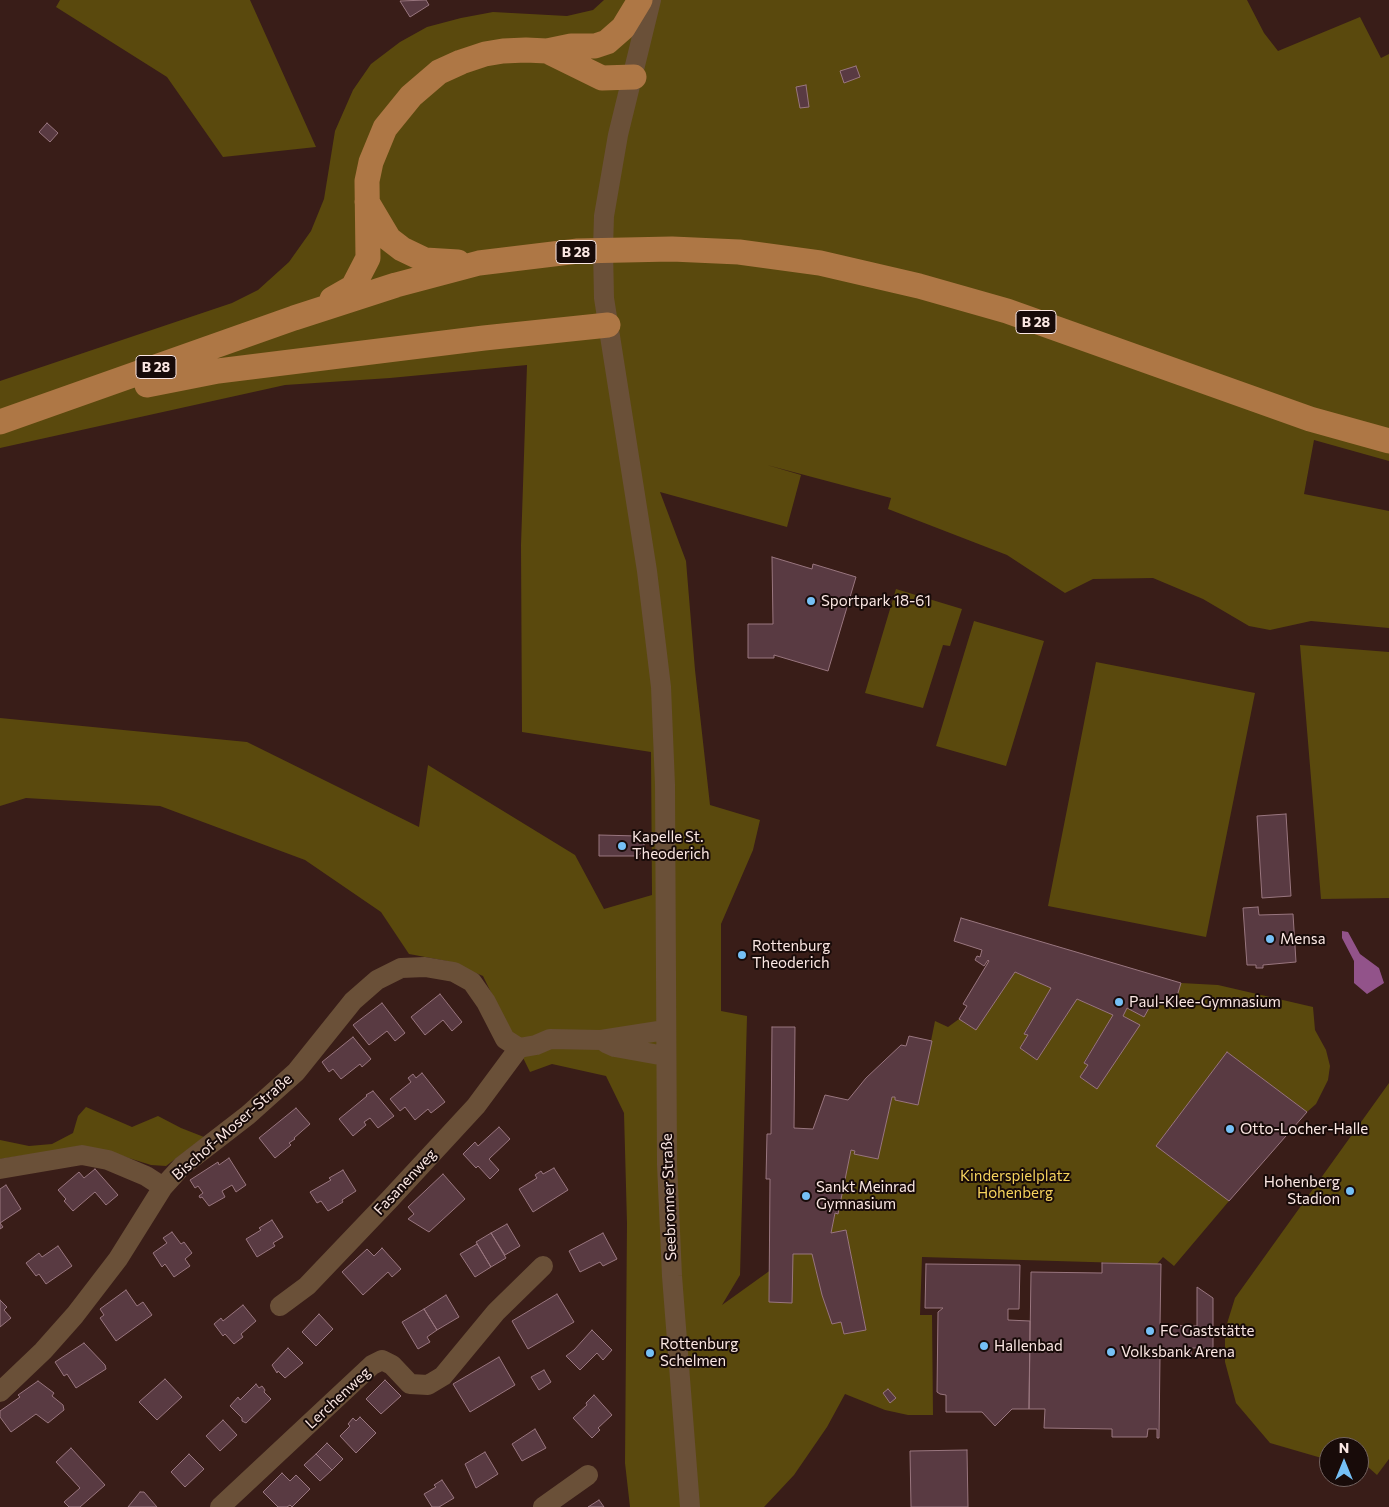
<!DOCTYPE html>
<meta charset="utf-8">
<style>
body{margin:0}
#map{position:relative;width:1389px;height:1507px;overflow:hidden;background:#391d18;font-family:Commissioner,sans-serif}
canvas{display:block}
.north{position:absolute;left:1319px;top:1437px;width:50px;height:50px;box-sizing:border-box;background:#180b09;border:1px solid #736360;border-radius:50%;rotate:0deg;font-size:14px;font-weight:700;line-height:20px;text-align:center;color:#fbe7e3}
.north::after{content:'';display:block;margin:auto;width:18px;height:22px;background:#75c0f6;clip-path:polygon(50% 0,100% 100%,50% 72%,0 100%)}
</style>
<div id="map">
<canvas width="1389" height="1507"></canvas>
<div class="north">N</div>
</div>
<script>
const g = document.querySelector('canvas').getContext('2d');
g.lineJoin = 'round';
function fillPath(path, color) {
  g.fillStyle = color;
  g.fill(path, 'evenodd');
}
function toPath(rows) {
  const path = new Path2D();
  for (const r of rows) {
    path.moveTo(r[0], r[1]);
    for (let i = 2; i < r.length; i += 2) path.lineTo(r[i], r[i + 1]);
  }
  return path;
}
function stroke(path, color, width, dash) {
  g.strokeStyle = color;
  g.lineWidth = width;
  g.lineCap = dash ? 'butt' : 'round';
  g.setLineDash(dash || []);
  g.stroke(path);
}
function label(font, color, halo, rows, align = 'center') {
  g.font = font + ' Commissioner,sans-serif';
  g.lineWidth = 4;
  g.setLineDash([]);
  g.textBaseline = 'middle';
  g.strokeStyle = halo;
  g.fillStyle = color;
  for (const [text, x, y, turn = 0] of rows) {
    g.save();
    g.translate(x, y);
    g.rotate((+turn || 0) * Math.PI / 180);
    g.textAlign = isNaN(turn) ? turn : align;
    if (halo) g.strokeText(text, 0, 0);
    g.fillText(text, 0, 0);
    g.restore();
  }
}
fillPath(toPath([
 [60,0,250,0,316,147,223,157,167,77,56,7],
 [604,0,1247,0,1264,33,1278,51,1360,17,1381,58,1389,54,1389,461,1314,440,1304,494,1389,511,1389,628,1311,621,1270,630,1249,626,1203,599,1153,578,1093,579,1065,593,1007,555,888,509,891,498,767,465,801,475,787,527,660,492,686,561,695,670,710,805,760,820,753,850,721,924,721,1011,747,1016,740,1275,722,1305,793,1254,812,1254,822,1295,832,1324,841,1322,844,1334,866,1330,846,1231,831,1233,835,1213,838,1213,851,1150,855,1151,855,1154,878,1159,892,1097,895,1097,895,1100,918,1105,935,1021,948,1027,959,1019,976,1030,1015,972,1051,988,1024,1033,1028,1035,1020,1048,1037,1060,1077,999,1113,1015,1084,1062,1088,1065,1080,1077,1097,1089,1139,1025,1123,1016,1127,1008,1154,999,1174,1005,1181,983,1218,985,1313,1007,1315,1030,1326,1050,1330,1066,1328,1080,1316,1104,1307,1112,1227,1052,1156,1146,1229,1201,1174,1266,1163,1257,1157,1264,922,1257,920,1315,932,1315,933,1415,908,1415,885,1410,845,1394,827,1427,794,1475,764,1507,630,1507,625,1463,627,1223,624,1113,606,1076,552,1064,530,1072,483,976,447,961,409,954,381,912,305,860,160,806,26,798,0,806,0,718,247,742,419,827,428,765,575,855,604,909,652,895,651,752,522,732,521,545,527,365,390,378,285,385,0,448,0,381,232,303,258,290,289,262,311,231,324,199,335,131,353,90,371,64,400,42,427,27,461,18,493,12,567,16,593,10],
 [896,589,962,609,950,646,943,645,923,708,865,693],
 [974,621,1044,641,1006,766,936,746],
 [1300,645,1389,652,1389,898,1321,899],
 [1096,662,1255,693,1206,937,1048,906],
 [1389,1083,1389,1459,1377,1475,1359,1459,1359,1447,1329,1447,1329,1459,1325,1459,1270,1443,1236,1403,1225,1362,1225,1330,1235,1298],
 [86,1107,132,1127,158,1116,181,1128,204,1137,166,1166,151,1165,103,1150,80,1147,0,1159,0,1140,29,1146,52,1144,73,1133,78,1116]
]), '#5a490d');
fillPath(toPath([
 [1342,931,1348,932,1360,954,1379,968,1384,983,1367,994,1354,983,1354,961,1342,938]
]), '#92538a');
const building = toPath([
 [426,0,429,5,410,17,400,1,426,0],
 [856,66,860,77,844,83,840,71,856,66],
 [806,85,809,107,800,108,796,87,806,85],
 [47,123,58,133,50,142,39,132,47,123],
 [772,557,812,569,813,564,856,577,828,671,774,655,774,658,748,658,748,624,773,624,772,557],
 [1286,814,1291,896,1262,898,1257,816,1286,814],
 [599,835,638,836,644,842,644,850,638,856,599,856,599,835],
 [1258,907,1259,915,1293,914,1296,962,1263,965,1263,968,1256,968,1256,965,1247,965,1243,908,1258,907],
 [961,918,1181,983,1174,1006,1154,999,1144,1017,1127,1008,1123,1016,1140,1025,1097,1089,1080,1077,1088,1065,1084,1063,1113,1015,1077,999,1037,1060,1020,1048,1028,1035,1024,1034,1051,988,1015,972,976,1030,959,1019,967,1006,963,1004,989,961,988,960,984,966,975,960,977,956,980,957,982,950,954,941,961,918],
 [440,994,462,1022,452,1031,443,1020,425,1035,411,1017,440,994],
 [382,1003,405,1033,395,1041,387,1031,369,1045,353,1025,382,1003],
 [772,1027,795,1027,794,1128,813,1129,825,1095,848,1100,866,1078,901,1045,906,1046,909,1036,932,1041,918,1105,895,1100,895,1097,892,1097,878,1159,854,1154,855,1151,851,1150,838,1214,835,1213,831,1233,846,1230,866,1330,844,1334,841,1322,832,1324,822,1295,812,1254,793,1254,792,1303,769,1302,770,1179,766,1179,767,1134,771,1134,772,1027],
 [353,1037,371,1059,362,1067,360,1064,341,1079,333,1069,329,1072,322,1062,353,1037],
 [1227,1052,1307,1112,1229,1201,1156,1146,1227,1052],
 [422,1073,445,1102,431,1113,428,1109,415,1120,405,1107,400,1111,390,1099,411,1082,408,1078,413,1074,416,1078,422,1073],
 [373,1091,394,1116,378,1128,370,1118,364,1122,366,1125,353,1136,339,1119,367,1096,366,1095,373,1091],
 [296,1108,310,1124,294,1138,295,1139,289,1143,291,1145,275,1158,259,1138,296,1108],
 [499,1127,510,1139,489,1159,499,1170,490,1179,478,1166,476,1168,463,1154,475,1142,478,1146,499,1127],
 [229,1158,246,1185,236,1192,232,1185,222,1191,225,1197,209,1206,202,1197,200,1198,199,1196,203,1193,198,1186,195,1188,190,1180,218,1162,219,1165,229,1158],
 [554,1168,568,1190,533,1212,519,1189,537,1178,535,1175,541,1171,543,1174,554,1168],
 [95,1169,118,1195,106,1205,95,1192,73,1211,64,1201,66,1199,58,1190,79,1172,84,1178,95,1169],
 [343,1170,356,1191,342,1200,343,1202,328,1211,321,1201,317,1203,310,1192,331,1180,329,1178,343,1170],
 [443,1174,465,1199,429,1232,408,1219,414,1214,408,1207,443,1174],
 [6,1185,21,1209,0,1223,3,1227,0,1229,0,1189,6,1185],
 [272,1220,283,1237,273,1243,275,1246,257,1257,246,1239,261,1230,259,1228,272,1220],
 [507,1224,520,1246,505,1255,491,1233,507,1224],
 [172,1232,181,1244,184,1242,192,1253,185,1259,190,1266,174,1277,165,1264,162,1267,153,1253,167,1243,163,1238,172,1232],
 [491,1233,506,1258,491,1267,476,1242,491,1233],
 [603,1233,617,1259,603,1266,600,1262,580,1272,569,1251,603,1233],
 [477,1244,491,1267,475,1277,460,1254,477,1244],
 [58,1246,72,1266,46,1284,39,1274,36,1276,26,1263,39,1253,42,1257,58,1246],
 [382,1248,401,1269,392,1277,388,1272,363,1295,342,1272,367,1249,374,1256,382,1248],
 [1102,1263,1161,1264,1160,1325,1197,1326,1197,1287,1213,1298,1213,1348,1191,1348,1191,1356,1160,1356,1159,1438,1157,1438,1157,1429,1148,1429,1147,1437,1112,1437,1112,1429,1044,1428,1045,1409,1029,1409,1031,1272,1102,1273,1102,1263],
 [926,1264,1020,1265,1019,1309,1008,1309,1008,1320,1030,1321,1029,1409,1012,1409,995,1426,982,1412,946,1412,946,1395,940,1394,937,1392,938,1312,943,1308,925,1308,926,1264],
 [126,1290,137,1306,143,1302,152,1315,116,1341,100,1318,104,1315,100,1309,126,1290],
 [557,1294,574,1322,528,1349,512,1321,557,1294],
 [446,1295,459,1317,437,1330,424,1309,446,1295],
 [0,1300,7,1307,4,1310,11,1318,0,1327,0,1300],
 [243,1305,256,1321,241,1334,243,1337,234,1344,225,1334,223,1336,214,1324,221,1318,223,1321,243,1305],
 [424,1309,437,1330,427,1337,430,1342,418,1349,402,1322,424,1309],
 [319,1314,333,1329,316,1346,302,1332,319,1314],
 [592,1330,612,1350,603,1360,597,1353,580,1370,566,1356,574,1350,592,1330],
 [84,1343,105,1365,106,1369,76,1388,67,1374,64,1376,55,1362,84,1343],
 [288,1348,303,1363,285,1378,278,1371,277,1373,272,1365,288,1348],
 [499,1357,515,1385,470,1412,453,1384,499,1357],
 [544,1370,551,1382,539,1390,531,1377,544,1370],
 [165,1379,182,1397,157,1420,139,1402,165,1379],
 [385,1380,401,1396,381,1414,366,1399,385,1380],
 [38,1381,54,1393,52,1396,63,1405,64,1410,48,1423,36,1414,11,1432,0,1417,0,1411,20,1397,18,1395,38,1381],
 [256,1384,259,1388,262,1386,265,1390,264,1392,271,1399,246,1423,242,1421,242,1418,230,1406,238,1397,240,1400,256,1384],
 [888,1389,896,1398,890,1403,883,1393,888,1389],
 [594,1395,612,1415,598,1428,600,1430,592,1438,573,1418,587,1405,586,1403,594,1395],
 [360,1417,376,1433,356,1453,340,1436,350,1426,348,1424,353,1418,356,1421,360,1417],
 [223,1420,237,1435,220,1451,206,1436,223,1420],
 [535,1429,546,1448,522,1461,512,1444,535,1429],
 [327,1443,343,1459,332,1470,316,1454,327,1443],
 [71,1448,105,1485,80,1507,69,1507,64,1502,80,1488,56,1462,71,1448],
 [967,1450,968,1507,911,1507,910,1451,967,1450],
 [485,1452,498,1474,476,1488,465,1464,485,1452],
 [189,1454,204,1469,185,1487,171,1472,189,1454],
 [316,1454,332,1470,320,1481,304,1465,316,1454],
 [282,1473,290,1481,296,1475,310,1489,292,1507,290,1505,287,1507,278,1507,263,1492,282,1473],
 [442,1480,454,1498,439,1507,432,1507,424,1494,436,1487,434,1485,442,1480],
 [140,1492,144,1492,157,1507,128,1507,140,1492],
 [599,1500,604,1507,588,1507,599,1500]
]);
fillPath(building, '#593a42');
stroke(building, '#99767f', 1);
stroke(toPath([
 [651,0,618,135,604,216,603,249,604,298,647,571,661,687,665,785,667,1164,672,1276,690,1507],
 [606,1043,615,1047,665,1056],
 [0,1169,82,1155,108,1160,146,1176,163,1187],
 [280,1306,307,1286,390,1199,476,1106,519,1048],
 [0,1392,43,1351,75,1315,118,1259,163,1187,182,1166,248,1115,296,1072,353,1001,377,980,401,968,425,967,454,972,472,982,486,1002,505,1039,519,1048,536,1045,550,1039,601,1040,665,1030],
 [220,1507,372,1365,382,1360,392,1365,410,1384,428,1385,443,1376,496,1312,543,1266],
 [543,1507,588,1475]
]), '#6a5038', 20);
stroke(toPath([
 [547,51,602,78,634,77],
 [367,202,389,239,402,249,425,260,458,262],
 [332,299,353,287,368,258,367,181,371,162,385,128,411,96,439,72,461,62,485,54,503,51,526,50,547,51,571,46,595,46,607,42,623,28,640,0],
 [147,385,218,371,484,338,608,325],
 [0,422,294,318,396,285,479,263,578,251,672,249,739,252,820,263,919,286,1007,311,1310,419,1389,441]
]), '#ae7745', 25);
for (const [x, y, r, color] of [
 [811,601,5,"#75c0f6"],
 [622,846,5,"#75c0f6"],
 [1270,939,5,"#75c0f6"],
 [742,955,5,"#75c0f6"],
 [1119,1002,5,"#75c0f6"],
 [1230,1129,5,"#75c0f6"],
 [1350,1191,5,"#75c0f6"],
 [806,1196,5,"#75c0f6"],
 [1150,1331,5,"#75c0f6"],
 [984,1346,5,"#75c0f6"],
 [1111,1352,5,"#75c0f6"],
 [650,1353,5,"#75c0f6"]
]) {
  const dot = new Path2D();
  dot.arc(x, y, r, 0, 2 * Math.PI);
  g.fillStyle = color;
  g.fill(dot);
  stroke(dot, '#180b09', 2);
}
for (const [x, y, w] of [
 [576,252,40],
 [1036,322,40],
 [156,367,40]
]) {
  const box = new Path2D();
  box.roundRect(x - w / 2, y - 11.5, w, 23, 4);
  g.fillStyle = '#180b09';
  g.fill(box);
  stroke(box, '#fbe7e3', 1);
}
label('bold 14px', '#fbe7e3', null, [
 ["B 28",576,252],
 ["B 28",1036,322],
 ["B 28",156,367]
]);
label('15px', '#fbe7e3', '#180b09', [
 ["Sportpark 18-61",821,601],
 ["Kapelle St.",632,837],
 ["Theoderich",632,854],
 ["Mensa",1280,939],
 ["Rottenburg",752,946],
 ["Theoderich",752,963],
 ["Paul-Klee-Gymnasium",1129,1002],
 ["Otto-Locher-Halle",1240,1129],
 ["Hohenberg",1340,1182,"right"],
 ["Stadion",1340,1199,"right"],
 ["Sankt Meinrad",816,1187],
 ["Gymnasium",816,1204],
 ["FC Gaststätte",1160,1331],
 ["Rottenburg",660,1344],
 ["Schelmen",660,1361],
 ["Hallenbad",994,1346],
 ["Volksbank Arena",1121,1352]
], 'left');
label('15px', '#fbe7e3', '#180b09', [
 ["Bischof-Moser-Straße",232,1127,-41],
 ["Fasanenweg",405,1182,-47],
 ["Seebronner Straße",669,1197,-92],
 ["Lerchenweg",338,1398,-43]
]);
label('15px', '#f7d45d', '#180b09', [
 ["Kinderspielplatz",1015,1176],
 ["Hohenberg",1015,1193]
]);
</script>
